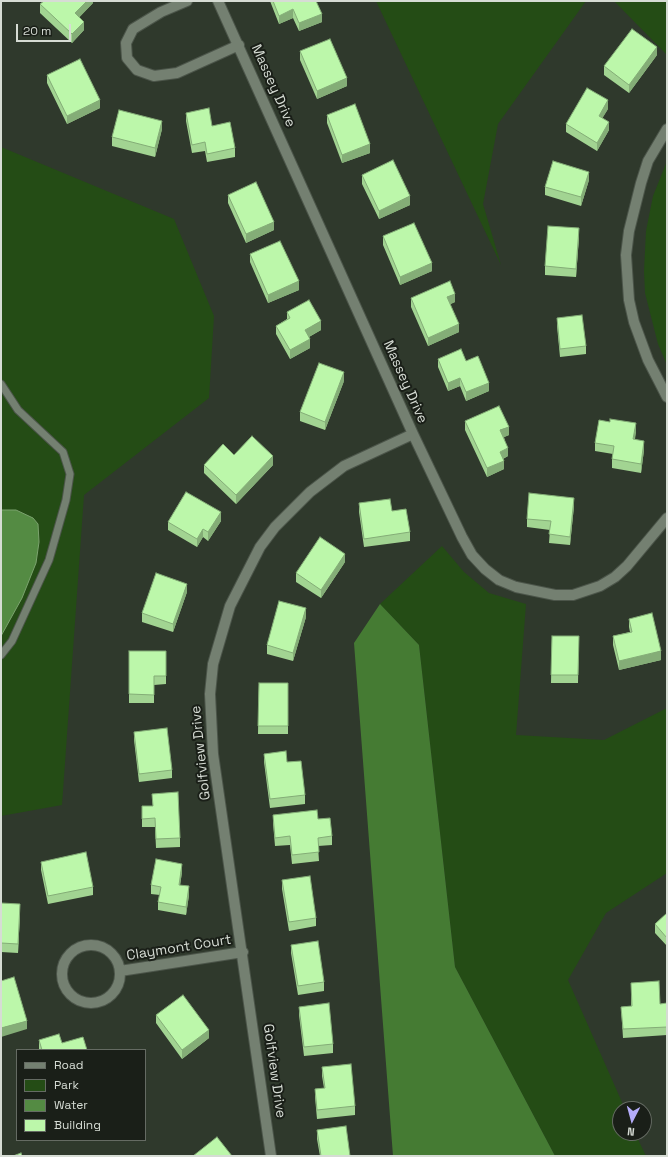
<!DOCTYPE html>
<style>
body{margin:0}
#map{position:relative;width:668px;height:1157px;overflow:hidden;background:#2f392c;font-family:"Space Grotesk",sans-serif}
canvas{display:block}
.frame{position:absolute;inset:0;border:2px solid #d6dcd4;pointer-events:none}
.legend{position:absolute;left:16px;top:1049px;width:130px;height:92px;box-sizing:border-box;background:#1a1f18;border:1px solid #656b63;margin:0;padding:5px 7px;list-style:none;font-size:12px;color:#d6dcd4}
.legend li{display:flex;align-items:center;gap:8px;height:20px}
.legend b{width:20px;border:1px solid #656b63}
.north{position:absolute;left:612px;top:1101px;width:40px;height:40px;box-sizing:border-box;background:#1a1f18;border:1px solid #656b63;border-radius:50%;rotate:186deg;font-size:11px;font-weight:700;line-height:16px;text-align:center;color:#d6dcd4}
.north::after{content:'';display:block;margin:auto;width:14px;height:18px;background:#b4acf9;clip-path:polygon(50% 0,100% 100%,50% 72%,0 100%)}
.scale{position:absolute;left:16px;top:24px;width:55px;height:18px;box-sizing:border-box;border:2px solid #d6dcd4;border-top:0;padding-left:5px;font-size:12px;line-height:14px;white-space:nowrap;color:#d6dcd4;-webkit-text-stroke:3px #1a1f18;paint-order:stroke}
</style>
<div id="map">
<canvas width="668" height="1157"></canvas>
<div class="frame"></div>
<ul class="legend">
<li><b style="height:5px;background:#748071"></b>Road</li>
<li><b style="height:11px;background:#244c15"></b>Park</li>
<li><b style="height:11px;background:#548b43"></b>Water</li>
<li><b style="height:11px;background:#bcf7aa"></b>Building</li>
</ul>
<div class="north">N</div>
<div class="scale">20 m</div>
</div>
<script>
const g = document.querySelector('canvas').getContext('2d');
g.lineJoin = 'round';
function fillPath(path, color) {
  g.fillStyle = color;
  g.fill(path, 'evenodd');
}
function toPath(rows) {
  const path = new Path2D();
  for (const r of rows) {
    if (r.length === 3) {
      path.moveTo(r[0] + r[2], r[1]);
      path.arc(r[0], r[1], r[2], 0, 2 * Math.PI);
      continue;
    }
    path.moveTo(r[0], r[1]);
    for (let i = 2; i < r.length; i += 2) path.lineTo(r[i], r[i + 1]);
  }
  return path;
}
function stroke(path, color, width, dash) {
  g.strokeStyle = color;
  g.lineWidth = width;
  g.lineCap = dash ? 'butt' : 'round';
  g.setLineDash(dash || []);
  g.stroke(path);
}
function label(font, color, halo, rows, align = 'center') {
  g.font = font + ' "Space Grotesk",sans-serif';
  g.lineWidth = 4;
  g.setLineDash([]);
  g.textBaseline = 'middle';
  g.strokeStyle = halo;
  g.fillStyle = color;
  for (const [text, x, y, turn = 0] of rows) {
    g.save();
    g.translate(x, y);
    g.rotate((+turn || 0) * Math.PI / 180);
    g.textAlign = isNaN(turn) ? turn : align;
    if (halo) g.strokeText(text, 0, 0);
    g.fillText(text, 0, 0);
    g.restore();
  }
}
fillPath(toPath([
 [376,1,586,1,498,124,483,204,501,265],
 [614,1,667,1,667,55],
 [1,147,174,219,214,316,209,398,84,495,62,805,1,816],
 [667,161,667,365,658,344,645,293,644,271,646,231,653,196],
 [442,546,464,572,489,593,526,604,516,735,604,740,667,708,667,873,606,913,568,980,625,1109,620,1109,620,1133,635,1133,646,1156,555,1156,455,967,419,645,380,604]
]), '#244c15');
fillPath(toPath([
 [380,604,419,645,455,967,555,1156,393,1156,354,643]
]), '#457b33');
const water = toPath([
 [1,510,16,510,33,518,38,524,39,542,36,563,22,598,1,636,1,510]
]);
fillPath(water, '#548b43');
stroke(water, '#7ba36e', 1);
const service = toPath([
 [1,384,18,410,63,452,70,474,66,500,49,560,12,641,1,655]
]);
const minor = toPath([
 [187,1,161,12,133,29,126,43,127,58,137,70,154,76,177,73,239,45],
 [218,1,413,434,462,537,472,555,485,569,499,580,516,587,555,595,573,595,600,586,615,577,627,566,667,518],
 [667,129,648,161,641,183,629,231,626,255,629,300,634,322,648,360,667,397],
 [91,974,29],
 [120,971,243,952],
 [271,1156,213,754,210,694,213,664,230,606,260,547,275,527,310,492,344,466,413,434]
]);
stroke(service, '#4c554a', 9);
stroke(minor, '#4c554a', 12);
stroke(service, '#748071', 7);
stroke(minor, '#748071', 10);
fillPath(toPath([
 [93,1,93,3,79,17,84,30,72,43,40,13,40,4],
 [270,1,316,1,322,22,299,31,293,18,279,24],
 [300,51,347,86,317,99,300,60],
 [657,55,629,93,604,75,604,66],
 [47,75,100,108,67,124,47,83],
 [608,109,602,118,609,130,597,151,566,132,566,124],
 [186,113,212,126,235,148,235,157,207,162,205,151,192,153,186,121],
 [327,115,370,153,342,163,327,123],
 [162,129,155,157,112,146,112,137],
 [362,175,410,205,379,219,362,184],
 [589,180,581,206,545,195,545,187],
 [228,195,274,230,246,243,228,203],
 [383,236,432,271,400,285,383,245],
 [579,237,576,277,545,275,545,266],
 [250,254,299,290,268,303,250,262],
 [411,298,455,302,450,304,459,332,428,346,411,307],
 [287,312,321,330,309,337,310,348,290,359,276,334,276,326,287,319],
 [557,318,586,346,586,354,560,357,557,326],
 [438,359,466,361,489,391,466,401,460,386,448,391,438,367],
 [344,381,325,430,300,421,300,412],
 [465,421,509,435,504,437,508,456,503,459,504,469,487,477,465,430],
 [636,431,635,439,644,450,641,473,612,468,612,459,613,454,595,451,595,443],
 [234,455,273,465,236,504,204,473,204,465],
 [359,503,392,511,410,532,410,541,364,547,359,512],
 [574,506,570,545,549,543,550,530,527,527,527,519],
 [221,521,208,541,203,537,197,547,168,530,168,522],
 [345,562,321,598,296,582,296,573],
 [187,592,173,632,142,622,142,613],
 [306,617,293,661,267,654,267,645],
 [629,619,661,660,619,670,613,645,613,636,630,632,629,627],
 [552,636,579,636,578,683,551,683],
 [129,651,166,651,166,684,154,685,154,703,129,703],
 [259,683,288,683,288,734,258,734],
 [134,732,172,770,172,778,139,782,134,740],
 [264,754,287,762,305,795,305,804,270,808,264,762],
 [152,794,180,838,180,847,156,848,155,827,142,827,142,806,153,806],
 [273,815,318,819,332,836,332,845,318,846,319,861,292,864,290,845,275,846,273,823],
 [41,862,93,887,93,895,48,904,41,870],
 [182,872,180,885,189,895,186,915,158,910,158,902,160,895,151,894,151,885],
 [282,880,316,918,316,926,289,931,282,889],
 [1,903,20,913,18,953,1,952],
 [667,913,667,946,655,933,655,924],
 [291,945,324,982,324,991,298,995,291,953],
 [631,983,660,1004,667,1003,667,1035,623,1038,621,1007,631,1006],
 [299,1007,333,1044,333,1053,304,1056,299,1015],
 [156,1015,209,1038,182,1059,156,1023],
 [39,1040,62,1043,87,1050,39,1050],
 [322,1067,355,1106,355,1115,317,1119,315,1097,315,1089,324,1088,322,1076],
 [317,1130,350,1156,320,1156,317,1139]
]), '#a2d492');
fillPath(toPath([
 [87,1,93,1,93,3,75,22,75,13],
 [293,9,293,18,279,24,279,16],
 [322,14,322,22,299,31,299,23],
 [84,22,84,30,72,43,72,34],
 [657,47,657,55,629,93,629,85],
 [347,78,347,86,317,99,317,91],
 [100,100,100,108,67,124,67,116],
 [608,100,608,109,599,124,599,116],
 [162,121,162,129,155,157,155,148],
 [609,122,609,130,597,151,597,143],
 [370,144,370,153,342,163,342,155],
 [589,172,589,180,581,206,581,197],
 [410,196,410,205,379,219,379,211],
 [274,222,274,230,246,243,246,234],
 [579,228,579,237,576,277,576,269],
 [432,263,432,271,400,285,400,277],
 [299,281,299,290,268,303,268,295],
 [455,294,455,302,447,306,447,297],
 [321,321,321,330,305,339,305,330],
 [459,324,459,332,428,346,428,338],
 [310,339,310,348,290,359,290,350],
 [344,372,344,381,325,430,325,422],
 [460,378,460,386,448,391,448,383],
 [489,383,489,391,466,401,466,392],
 [636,423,636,431,633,448,633,439],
 [509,427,509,435,500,439,500,430],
 [644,441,644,450,641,473,641,464],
 [508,448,508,456,500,460,500,452],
 [273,456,273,465,236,504,236,495],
 [504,461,504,469,487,477,487,468],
 [574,498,574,506,570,545,570,537],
 [221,512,221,521,208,541,208,532],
 [203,529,203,537,197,547,197,539],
 [345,554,345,562,321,598,321,590],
 [187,584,187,592,173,632,173,624],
 [306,608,306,617,293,661,293,653],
 [661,651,661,660,619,670,619,661],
 [182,864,182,872,179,893,179,885],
 [189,886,189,895,186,915,186,907],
 [20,904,20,913,18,953,18,944],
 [27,1021,27,1029,1,1037,1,1028],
 [209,1030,209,1038,182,1059,182,1050]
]), '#84ad77');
const building = toPath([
 [44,1,87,1,75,13,84,22,72,34,40,4,44,1],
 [273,1,316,1,322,14,299,23,293,9,279,16,273,1],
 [632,29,657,47,629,85,604,66,632,29],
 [330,39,347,78,317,91,300,51,330,39],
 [80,59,100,100,67,116,47,75,80,59],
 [587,88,608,100,599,116,609,122,597,143,566,124,587,88],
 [355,104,370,144,342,155,327,115,355,104],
 [209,108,212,126,230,122,235,148,207,154,205,142,192,145,186,113,209,108],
 [119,110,162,121,155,148,112,137,119,110],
 [393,160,410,196,379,211,362,175,393,160],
 [553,161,589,172,581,197,545,187,553,161],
 [256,182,274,222,246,234,228,195,256,182],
 [414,223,432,263,400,277,383,236,414,223],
 [548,226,579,228,576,269,545,266,548,226],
 [280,241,299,281,268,295,250,254,280,241],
 [450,281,455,294,447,297,459,324,428,338,411,298,450,281],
 [309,300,321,321,305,330,310,339,290,350,276,326,290,318,287,312,309,300],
 [582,315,586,346,560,349,557,318,582,315],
 [461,349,466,361,478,356,489,383,466,392,460,378,448,383,438,359,461,349],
 [319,363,344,372,325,422,300,412,319,363],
 [499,406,509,427,500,430,508,448,500,452,504,461,487,468,465,421,499,406],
 [610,419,636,423,633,439,644,441,641,464,612,459,614,446,595,443,599,420,610,422,610,419],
 [252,436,273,456,236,495,204,465,223,444,234,455,252,436],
 [186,492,221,512,208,532,203,529,197,539,168,522,186,492],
 [529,493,574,498,570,537,549,534,551,521,527,519,529,493],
 [390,499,392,511,406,509,410,532,364,539,359,503,390,499],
 [320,537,345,554,321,590,296,573,320,537],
 [156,573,187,584,173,624,142,613,156,573],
 [279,601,306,608,293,653,267,645,279,601],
 [652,613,661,651,619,661,613,636,632,632,629,619,652,613],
 [552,636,579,636,578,675,551,675,552,636],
 [129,651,166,651,166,676,154,676,154,695,129,694,129,651],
 [259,683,288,683,288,726,258,726,259,683],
 [167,728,172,770,139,774,134,732,167,728],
 [286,751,287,762,301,761,305,795,270,799,264,754,286,751],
 [178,792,180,838,156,839,155,818,142,819,142,806,153,806,152,794,178,792],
 [317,810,318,819,330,818,332,836,318,838,319,852,292,855,290,836,275,838,273,815,317,810],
 [86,852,93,887,48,896,41,862,86,852],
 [156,859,182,864,179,885,189,886,186,907,158,902,161,887,151,885,156,859],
 [310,876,316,918,289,922,282,880,310,876],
 [1,903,20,904,18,944,1,943,1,903],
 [667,913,667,938,655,924,667,913],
 [318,941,324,982,298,986,291,945,318,941],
 [14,977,27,1021,1,1028,1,981,14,977],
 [659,981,660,1004,667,1003,667,1027,623,1029,621,1007,632,1006,631,983,659,981],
 [183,995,209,1030,182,1050,156,1015,183,995],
 [329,1003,333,1044,304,1047,299,1007,329,1003],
 [59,1034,62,1043,83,1037,87,1050,42,1050,39,1040,59,1034],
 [351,1064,355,1106,317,1110,315,1089,325,1088,322,1067,351,1064],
 [346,1126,350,1156,321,1156,317,1130,346,1126],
 [217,1137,232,1156,193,1156,217,1137],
 [21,1153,22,1156,13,1156,21,1153]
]);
fillPath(building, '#bcf7aa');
stroke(building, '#84ad77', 1);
label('14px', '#d6dcd4', '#1a1f18', [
 ["Massey Drive",273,86,66],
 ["Massey Drive",405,382,66],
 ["Golfview Drive",201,753,-96],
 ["Claymont Court",179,948,-9],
 ["Golfview Drive",274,1071,82]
]);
</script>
